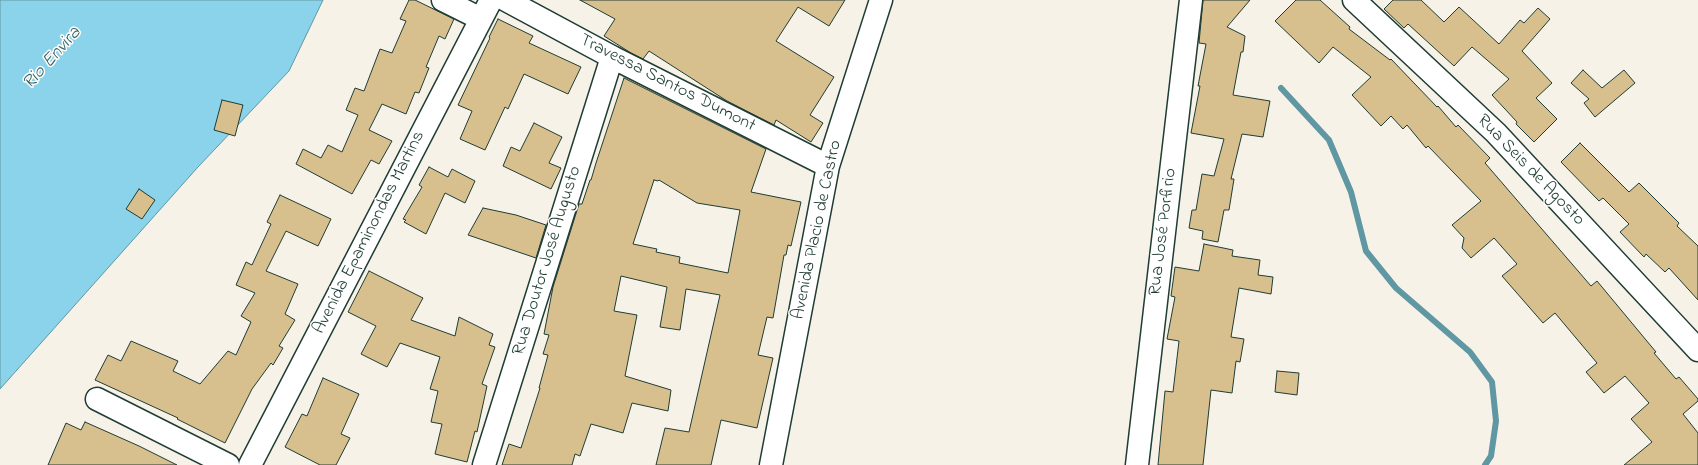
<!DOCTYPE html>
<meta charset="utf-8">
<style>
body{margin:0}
canvas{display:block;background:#f7f2e8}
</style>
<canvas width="1698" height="465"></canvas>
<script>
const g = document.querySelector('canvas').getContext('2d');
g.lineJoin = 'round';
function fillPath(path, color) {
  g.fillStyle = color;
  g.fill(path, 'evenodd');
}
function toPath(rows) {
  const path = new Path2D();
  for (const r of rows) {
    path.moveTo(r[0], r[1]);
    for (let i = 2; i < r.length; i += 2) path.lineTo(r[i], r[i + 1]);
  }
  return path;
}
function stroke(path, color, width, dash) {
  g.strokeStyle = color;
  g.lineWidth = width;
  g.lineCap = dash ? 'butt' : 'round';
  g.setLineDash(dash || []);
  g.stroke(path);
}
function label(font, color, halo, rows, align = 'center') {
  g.font = font + ' "Indie Flower",sans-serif';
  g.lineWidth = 3;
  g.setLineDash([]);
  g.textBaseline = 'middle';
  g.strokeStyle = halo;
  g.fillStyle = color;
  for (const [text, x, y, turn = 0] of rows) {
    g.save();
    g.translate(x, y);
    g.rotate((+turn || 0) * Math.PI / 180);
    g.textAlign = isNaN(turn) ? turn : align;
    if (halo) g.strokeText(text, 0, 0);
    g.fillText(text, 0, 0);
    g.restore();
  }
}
const water = toPath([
 [0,0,323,0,289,71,198,167,0,389,0,0]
]);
fillPath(water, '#8ad3eb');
stroke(water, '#5f97a2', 1);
stroke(toPath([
 [1281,88,1329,140,1351,192,1366,251,1396,288,1470,352,1492,382,1496,421,1491,456,1485,465]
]), '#5f97a2', 6);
const building = toPath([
 [409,0,415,0,454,19,445,39,439,36,426,67,429,68,419,93,415,92,406,114,382,104,369,130,392,141,379,164,371,160,352,194,296,164,303,149,321,158,328,145,342,152,358,115,346,110,355,88,364,91,380,49,392,53,406,21,400,19,409,0],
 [580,0,845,0,829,26,798,7,776,41,834,77,810,115,823,123,811,142,776,120,774,125,727,101,649,51,643,59,631,53,604,36,615,19,580,0],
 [1203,0,1250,0,1227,27,1245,36,1243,52,1241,52,1233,95,1270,101,1263,137,1242,134,1231,179,1234,179,1229,210,1224,210,1218,242,1202,239,1203,231,1189,228,1192,210,1196,210,1202,174,1214,176,1224,139,1191,133,1200,86,1198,86,1206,44,1199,43,1203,0],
 [1296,0,1320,0,1350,27,1349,29,1390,60,1391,59,1437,107,1438,106,1456,127,1458,125,1490,158,1485,163,1591,286,1597,281,1656,352,1654,353,1676,379,1679,377,1698,399,1698,401,1683,414,1698,433,1698,465,1624,465,1652,442,1631,419,1649,403,1625,376,1604,393,1586,372,1597,363,1555,313,1543,323,1502,276,1517,264,1494,238,1471,258,1462,248,1464,238,1452,225,1481,201,1428,146,1426,148,1407,125,1403,129,1391,116,1381,126,1352,95,1371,77,1333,47,1319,63,1275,21,1296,0],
 [1393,0,1421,0,1444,22,1459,7,1499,44,1520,20,1524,23,1538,8,1550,19,1522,51,1552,83,1536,98,1557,119,1534,142,1516,124,1517,122,1492,95,1509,79,1472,47,1454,66,1408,24,1404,28,1384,9,1393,0],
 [498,19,533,36,529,43,581,67,568,94,524,74,508,109,505,107,485,150,460,139,472,111,458,105,490,38,489,37,498,19],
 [1583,70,1602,88,1624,70,1635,83,1595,117,1584,103,1589,99,1571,83,1583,70],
 [624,78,766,149,751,192,801,202,791,246,788,245,786,255,784,255,773,318,767,317,758,355,773,358,757,428,721,420,711,465,656,465,665,428,689,432,720,295,686,289,680,330,660,327,667,287,621,276,614,311,637,315,625,376,671,390,668,411,632,403,623,433,591,424,580,456,575,454,572,465,502,465,509,444,521,448,540,388,539,388,548,355,543,354,549,335,544,334,553,287,579,204,582,204,590,180,591,180,596,163,624,78],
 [654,180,658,181,659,180,697,203,740,210,728,273,679,263,680,257,656,252,657,249,633,244,654,180],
 [222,100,243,105,235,136,214,130,222,100],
 [534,123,562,137,549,163,561,168,551,189,503,166,511,147,520,151,534,123],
 [1580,143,1629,192,1639,183,1679,223,1677,226,1698,246,1698,300,1669,268,1665,272,1646,254,1644,257,1620,232,1629,224,1603,198,1599,201,1561,162,1580,143],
 [429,167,448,177,452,169,475,181,465,203,445,193,426,234,404,222,406,220,403,219,422,187,419,185,429,167],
 [139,189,155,200,142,219,126,209,139,189],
 [280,195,331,219,318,246,286,231,266,271,298,284,285,314,295,320,279,346,283,348,273,365,271,363,252,389,225,443,177,419,178,418,95,380,108,355,121,361,131,341,178,361,173,371,200,384,228,351,236,355,251,322,241,316,255,293,236,285,246,262,252,265,271,224,267,222,280,195],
 [483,208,516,215,546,225,536,258,468,235,483,208],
 [1204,244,1233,250,1232,256,1260,260,1258,275,1273,277,1271,294,1239,288,1231,337,1244,339,1240,362,1236,361,1232,393,1211,390,1203,465,1158,465,1165,391,1173,392,1179,341,1167,339,1175,297,1171,296,1175,267,1199,271,1204,244],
 [369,271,423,298,411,320,455,336,459,317,493,334,489,345,495,347,482,384,487,386,477,432,475,431,467,462,435,454,442,424,431,422,438,391,430,389,440,357,400,343,387,367,361,354,376,326,348,312,369,271],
 [1277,371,1299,373,1297,395,1275,392,1277,371],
 [323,378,359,394,341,434,350,438,336,465,320,465,285,447,302,414,307,416,323,378],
 [85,422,139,446,177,465,48,465,66,423,81,430,85,422]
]);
fillPath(building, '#d7bf8e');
stroke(building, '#1f3d34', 1);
const minor = toPath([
 [443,0,481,19],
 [506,0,612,57,828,166],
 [1354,0,1496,133,1698,350],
 [97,399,228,465],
 [250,465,491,0],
 [484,465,612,57],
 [771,465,828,166,881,0],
 [1137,465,1191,0]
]);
stroke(minor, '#1f3d34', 25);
stroke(minor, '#fff', 22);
label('18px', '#1f3d34', '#fff', [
 ["Travessa Santos Dumont",667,84,27],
 ["Rua Seis de Agosto",1530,171,46],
 ["Avenida Placio de Castro",818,230,-78],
 ["Rua José Porfirio",1164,232,-83],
 ["Avenida Epaminondas Martins",370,233,-63],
 ["Rua Doutor José Augusto",548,261,-73]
]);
label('italic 19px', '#3a6262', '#fff', [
 ["Rio Envira",53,59,-48]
]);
</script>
